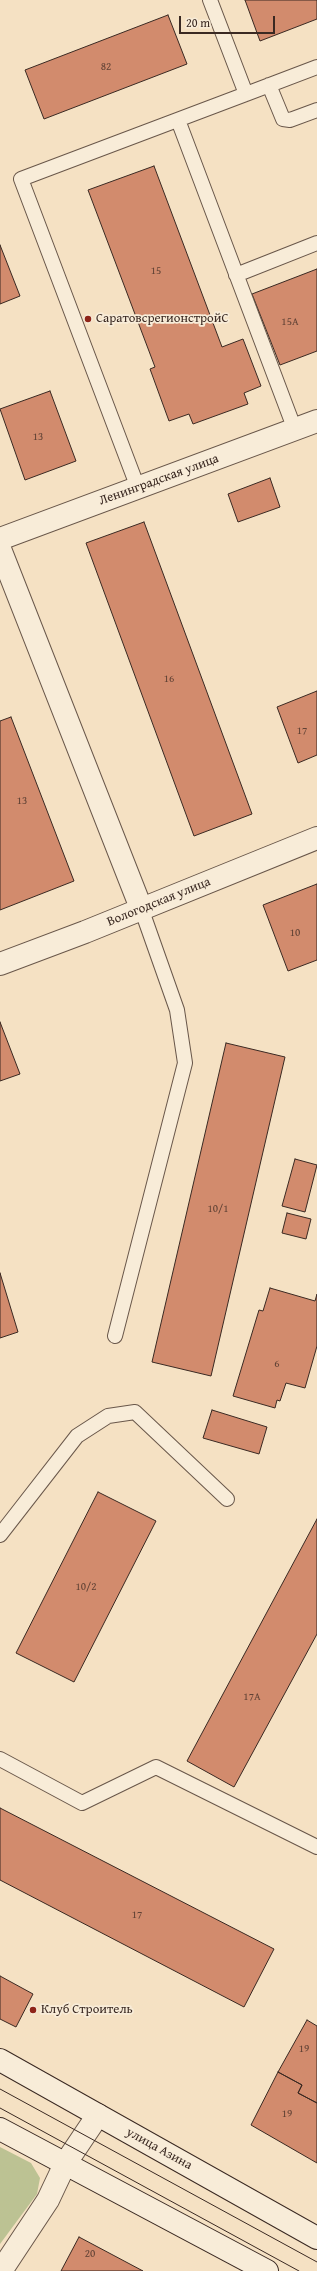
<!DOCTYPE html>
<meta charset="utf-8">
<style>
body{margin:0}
#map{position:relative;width:317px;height:2271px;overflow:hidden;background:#f5e1c3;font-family:"Gentium Book Plus",serif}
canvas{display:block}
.scale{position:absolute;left:179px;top:16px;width:96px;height:18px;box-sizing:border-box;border:2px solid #3a2922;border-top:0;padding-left:5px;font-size:12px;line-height:14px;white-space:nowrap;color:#3a2922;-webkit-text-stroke:3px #f8ecd8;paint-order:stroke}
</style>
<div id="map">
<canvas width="317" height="2271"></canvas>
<div class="scale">20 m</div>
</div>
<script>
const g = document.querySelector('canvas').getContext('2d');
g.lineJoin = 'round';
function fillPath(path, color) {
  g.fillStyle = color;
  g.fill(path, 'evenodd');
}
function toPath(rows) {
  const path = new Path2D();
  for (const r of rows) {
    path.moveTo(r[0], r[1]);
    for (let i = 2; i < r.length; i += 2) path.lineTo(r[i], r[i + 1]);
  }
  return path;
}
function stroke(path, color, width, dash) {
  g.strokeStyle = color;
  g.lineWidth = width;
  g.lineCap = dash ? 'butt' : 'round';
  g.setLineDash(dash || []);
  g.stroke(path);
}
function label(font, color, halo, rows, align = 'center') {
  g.font = font + ' "Gentium Book Plus",serif';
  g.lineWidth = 3.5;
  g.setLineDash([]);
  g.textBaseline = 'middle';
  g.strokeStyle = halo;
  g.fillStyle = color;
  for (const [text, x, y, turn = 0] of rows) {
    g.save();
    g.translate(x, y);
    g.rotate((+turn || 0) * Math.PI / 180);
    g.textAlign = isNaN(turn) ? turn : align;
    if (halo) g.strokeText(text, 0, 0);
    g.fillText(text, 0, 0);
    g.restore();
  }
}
fillPath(toPath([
 [0,2147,31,2163,40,2178,37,2194,0,2244]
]), '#bcc293');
const building = toPath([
 [245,0,317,0,317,19,260,41,245,0],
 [168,15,187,64,44,119,25,70,168,15],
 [154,166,222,347,243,339,261,386,244,393,248,404,193,424,189,414,169,421,150,369,155,367,88,190,154,166],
 [0,245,20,296,0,304,0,245],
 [317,269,317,351,280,365,252,294,317,269],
 [50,391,76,461,25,480,0,409,50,391],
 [270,478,280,507,238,522,228,494,270,478],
 [144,522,252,814,194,836,86,543,144,522],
 [317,691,317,755,298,763,277,707,317,691],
 [11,717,74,881,0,910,0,721,11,717],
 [317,884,317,960,288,971,263,905,317,884],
 [0,1022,20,1074,0,1081,0,1022],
 [226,1043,285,1057,211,1376,152,1362,226,1043],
 [295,1159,317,1165,305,1212,282,1206,295,1159],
 [287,1213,311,1219,306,1239,282,1233,287,1213],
 [0,1273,18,1332,0,1338,0,1273],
 [270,1288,315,1301,317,1294,317,1346,305,1388,286,1383,280,1401,277,1400,275,1408,233,1396,259,1310,263,1311,270,1288],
 [212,1410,267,1427,259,1454,203,1438,212,1410],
 [98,1492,156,1521,74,1682,16,1653,98,1492],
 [317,1519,317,1634,234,1787,187,1761,317,1519],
 [0,1808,274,1949,244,2007,0,1880,0,1808],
 [0,1976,33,1994,16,2027,0,2019,0,1976],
 [307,2020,317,2026,317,2103,298,2093,302,2085,278,2072,307,2020],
 [278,2072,302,2085,298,2093,317,2103,317,2163,251,2125,278,2072],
 [79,2237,143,2271,61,2271,79,2237]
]);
fillPath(building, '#d28b6d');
stroke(building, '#3a2922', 1);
const lane = toPath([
 [269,85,283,119,290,120,317,110],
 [246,94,317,67],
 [178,120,295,430],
 [236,275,317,243],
 [138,488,21,179,246,94,210,0],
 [115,1336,185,1063,177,1010,141,908],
 [0,1535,77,1436,108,1416,135,1412,227,1499],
 [0,1759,82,1803,156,1767,317,1847]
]);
const street = toPath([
 [0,539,317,421],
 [0,549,141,908],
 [0,964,85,932,317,838],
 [1,2271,48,2200,65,2164,98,2115]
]);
const secondary = toPath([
 [0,2060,317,2238],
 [0,2129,267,2271]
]);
stroke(lane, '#69574a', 16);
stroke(street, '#69574a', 24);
stroke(secondary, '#3a2922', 24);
stroke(lane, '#f8ecd8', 14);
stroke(street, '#f8ecd8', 22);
stroke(secondary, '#f8ecd8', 22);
stroke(toPath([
 [0,2089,317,2262],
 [0,2108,299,2271]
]), '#3a2922', 1);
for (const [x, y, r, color] of [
 [88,319,4,"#8f2418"],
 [33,2010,4,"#8f2418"]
]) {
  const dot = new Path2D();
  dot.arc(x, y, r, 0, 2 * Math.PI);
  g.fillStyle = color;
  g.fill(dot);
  stroke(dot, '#f8ecd8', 1.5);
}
label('11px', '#604235', null, [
 ["82",106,67],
 ["15",156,271],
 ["15А",290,322],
 ["13",38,437],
 ["16",169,679],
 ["17",302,731],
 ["13",22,801],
 ["10",295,933],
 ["10/1",218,1209],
 ["6",277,1364],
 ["10/2",86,1587],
 ["17А",252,1697],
 ["17",137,1915],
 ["19",304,2049],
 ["19",287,2114],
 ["20",90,2254]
]);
label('13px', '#3a2922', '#f8ecd8', [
 ["СаратовсрегионстройС",96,319],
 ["Клуб Строитель",41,2010]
], 'left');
label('13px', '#3a2922', '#f8ecd8', [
 ["Ленинградская улица",159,480,-20],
 ["Вологодская улица",159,902,-22],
 ["улица Азина",159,2149,29]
]);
</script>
